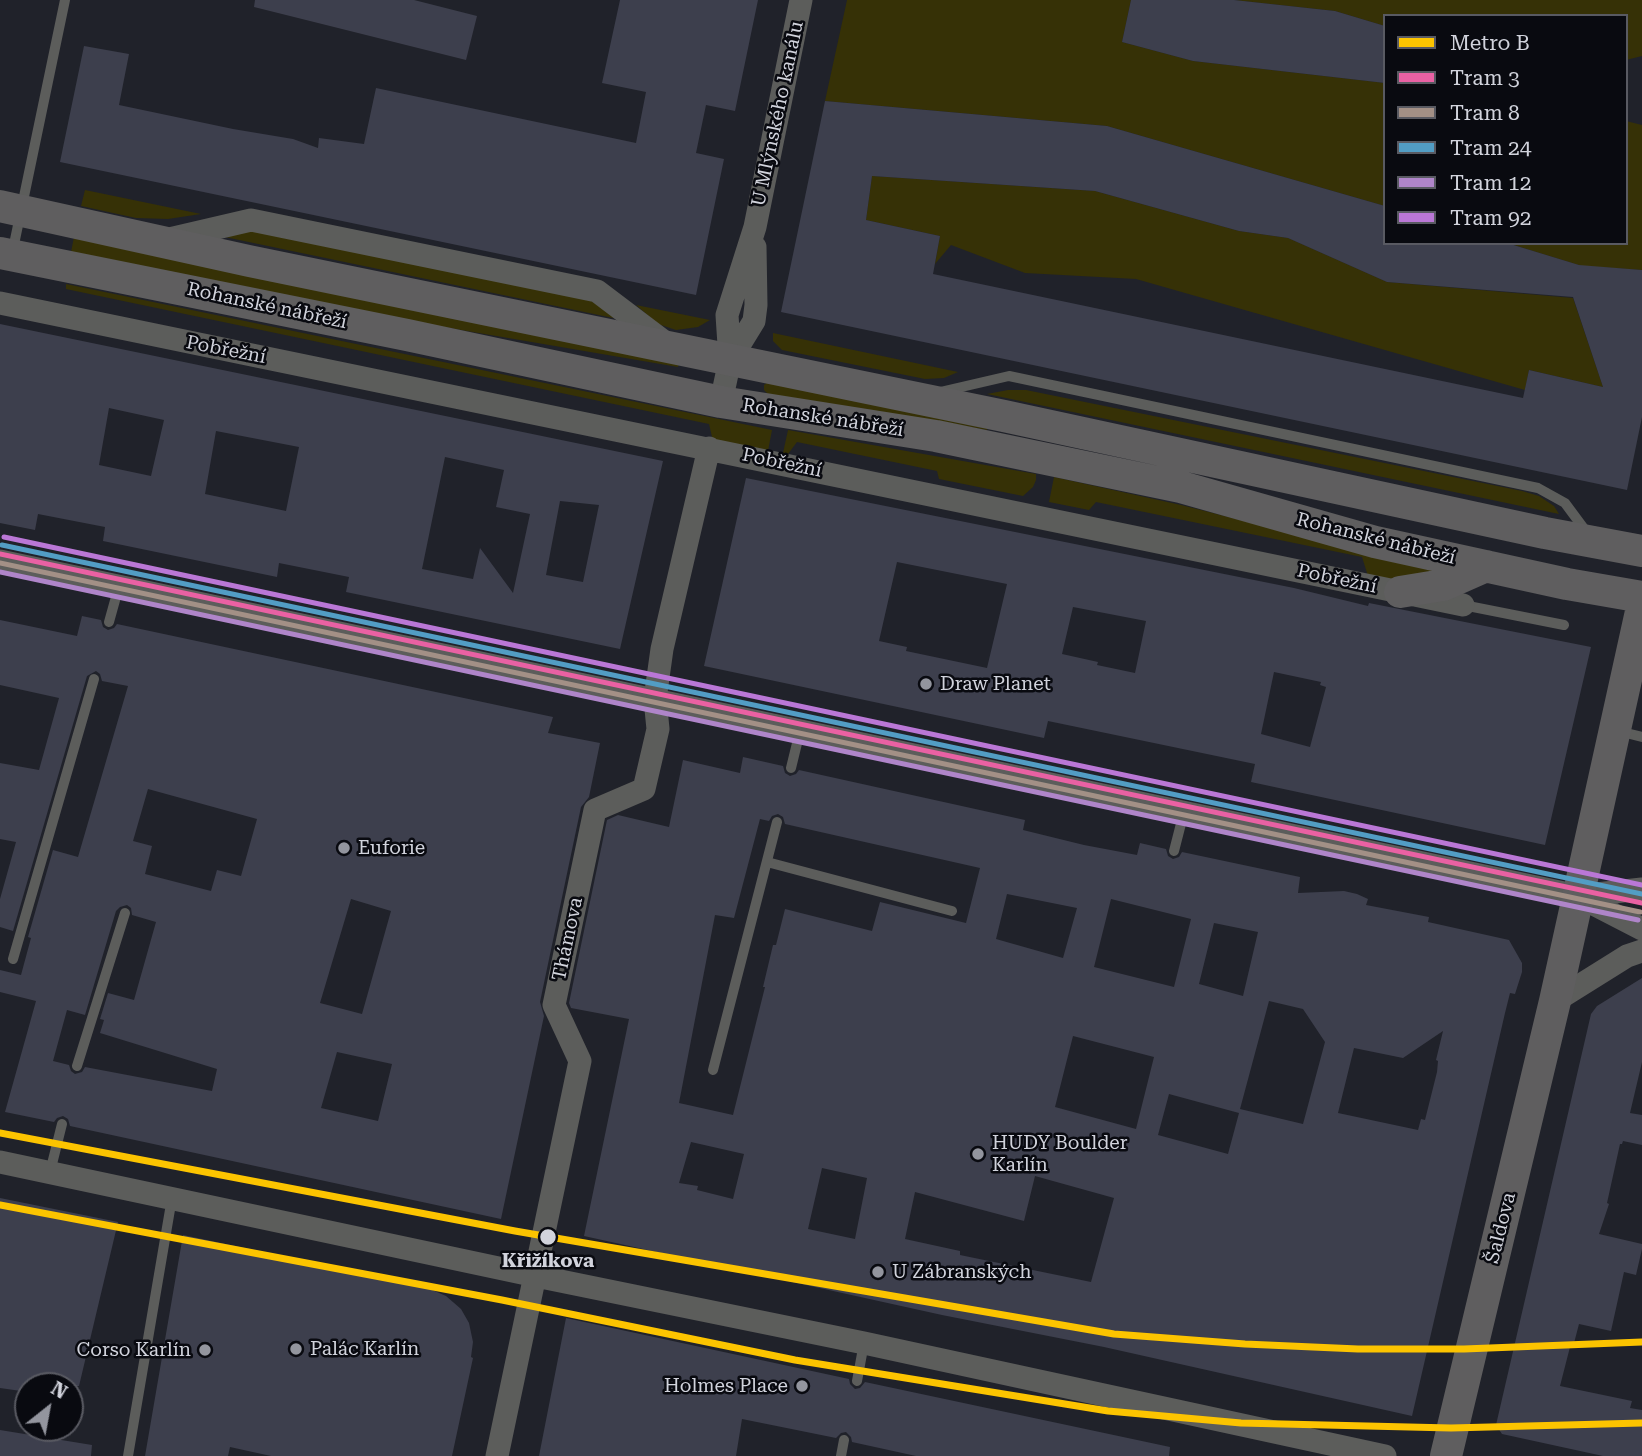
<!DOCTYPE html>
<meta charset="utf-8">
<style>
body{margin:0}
#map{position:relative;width:1642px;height:1456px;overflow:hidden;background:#20222a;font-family:"Roboto Serif",serif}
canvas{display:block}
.legend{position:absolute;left:1383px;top:14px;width:245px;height:231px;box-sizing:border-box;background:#090a10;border:2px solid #595a62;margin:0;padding:9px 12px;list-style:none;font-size:21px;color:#d1d3dc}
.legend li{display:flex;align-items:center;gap:14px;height:35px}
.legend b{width:35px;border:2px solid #595a62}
.north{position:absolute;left:14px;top:1372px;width:70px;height:70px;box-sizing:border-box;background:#090a10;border:2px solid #595a62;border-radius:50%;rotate:31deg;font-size:19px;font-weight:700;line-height:28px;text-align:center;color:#d1d3dc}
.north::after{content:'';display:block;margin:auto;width:24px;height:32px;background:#93959e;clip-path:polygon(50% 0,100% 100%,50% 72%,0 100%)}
</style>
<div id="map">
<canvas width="1642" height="1456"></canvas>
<ul class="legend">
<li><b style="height:9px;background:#fcc400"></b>Metro B</li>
<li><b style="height:9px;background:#e961a3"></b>Tram 3</li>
<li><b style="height:9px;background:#a39086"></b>Tram 8</li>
<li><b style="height:9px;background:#529dc4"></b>Tram 24</li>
<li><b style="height:9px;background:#af85c9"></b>Tram 12</li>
<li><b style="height:9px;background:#ba77d6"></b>Tram 92</li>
</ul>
<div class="north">N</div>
</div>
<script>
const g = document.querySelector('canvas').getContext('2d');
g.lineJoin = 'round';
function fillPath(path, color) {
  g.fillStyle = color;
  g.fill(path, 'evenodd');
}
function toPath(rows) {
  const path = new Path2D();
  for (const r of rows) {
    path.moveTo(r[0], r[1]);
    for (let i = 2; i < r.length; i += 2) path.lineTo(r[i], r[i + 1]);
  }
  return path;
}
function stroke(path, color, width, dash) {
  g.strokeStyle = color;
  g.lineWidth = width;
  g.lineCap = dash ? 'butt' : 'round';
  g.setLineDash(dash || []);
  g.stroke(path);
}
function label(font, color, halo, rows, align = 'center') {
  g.font = font + ' "Roboto Serif",serif';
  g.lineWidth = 5;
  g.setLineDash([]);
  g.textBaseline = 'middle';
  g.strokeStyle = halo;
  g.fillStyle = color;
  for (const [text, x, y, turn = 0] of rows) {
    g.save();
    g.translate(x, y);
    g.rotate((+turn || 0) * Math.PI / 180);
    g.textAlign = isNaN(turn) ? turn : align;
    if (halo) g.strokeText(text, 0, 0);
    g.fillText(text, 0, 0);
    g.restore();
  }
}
fillPath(toPath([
 [847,0,1131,0,1122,42,1193,61,1385,83,1385,206,1107,126,825,101],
 [1234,0,1642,0,1642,56,1626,60,1626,16,1385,16,1385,26,1335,11],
 [1626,121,1642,125,1642,270,1582,266,1507,243,1626,243],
 [872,176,1095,191,1239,231,1288,238,1387,282,1573,298,1603,387,1529,370,1525,390,1136,279,1025,273,951,245,935,264,940,236,866,220],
 [85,190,201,214,168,219,136,218,81,206],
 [252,229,587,298,618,319,220,236],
 [74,237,679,363,678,367,432,325,71,252],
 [66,284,772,430,768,451,713,441,709,424,66,289],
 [636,305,710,320,698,327,676,330,658,324],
 [773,333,958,372,944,378,925,379,782,350,773,341],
 [769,381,988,426,987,430,768,394,764,390,764,385],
 [1008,390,1026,390,1522,491,1539,496,1554,506,1559,514,987,394],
 [788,430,1036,474,1036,480,1033,487,1023,496,939,479,937,471,797,442,788,454,783,453],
 [1054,477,1181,505,1442,571,1390,580,1368,576,1362,557,1096,502,1089,510,1049,502]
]), '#363106');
fillPath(toPath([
 [255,0,414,0,477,16,466,60,254,7],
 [620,0,758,0,735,111,706,105,696,153,724,159,696,295,60,162,84,46,129,54,119,105,233,129,293,139,318,148,319,138,364,144,376,88,636,143,646,92,602,83],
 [1131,0,1234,0,1335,11,1385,26,1385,83,1193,61,1122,42],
 [825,101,1107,126,1385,206,1385,243,1507,243,1579,265,1642,270,1642,417,1627,490,781,312],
 [872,176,1095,191,1239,231,1288,238,1387,282,1573,297,1603,387,1529,370,1523,398,933,274,940,236,866,220],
 [0,324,663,461,620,649,346,592,349,577,279,563,277,577,103,541,105,527,38,514,35,530,0,523],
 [109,408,164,420,151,476,99,465],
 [216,431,299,447,286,511,205,494],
 [445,457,504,470,496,507,530,514,513,593,480,548,473,579,422,569],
 [560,501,599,505,583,582,546,575],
 [746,478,1294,588,1368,606,1369,603,1591,647,1545,845,1251,782,1255,764,1048,721,1044,738,704,666],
 [897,562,1007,584,987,668,906,651,907,647,879,641],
 [1073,607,1146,621,1135,673,1097,665,1098,662,1062,654],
 [1274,672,1321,682,1320,685,1326,687,1310,747,1261,734],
 [82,616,101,620,103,627,108,630,114,628,117,624,553,717,548,733,600,743,589,797,581,807,540,1002,544,1016,501,1219,70,1126,68,1119,63,1116,57,1118,54,1122,5,1112,36,1001,0,992,0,970,21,975,31,938,28,937,53,850,78,857,128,686,102,681,100,674,96,671,87,676,13,931,0,927,0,899,16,842,0,839,0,763,39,770,59,698,0,685,0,620,77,636],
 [148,789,257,819,241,876,217,870,211,891,145,874,152,846,133,841],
 [351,899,391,911,362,1014,320,1003],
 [127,905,131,908,132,915,156,922,134,1000,108,993,100,1019,104,1020,100,1033,217,1069,212,1091,85,1067,82,1072,75,1074,71,1071,69,1065,53,1061,67,1010,85,1015,116,911,120,907],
 [337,1052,392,1064,378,1121,321,1108],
 [743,757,783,766,785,773,790,776,796,774,799,770,1025,820,1023,830,1084,845,1137,855,1140,843,1166,849,1168,856,1173,859,1179,857,1182,852,1300,877,1298,893,1344,891,1357,894,1368,899,1366,905,1429,917,1428,922,1509,940,1522,963,1522,972,1515,994,1510,993,1505,1013,1412,1416,1104,1347,942,1315,584,1236,629,1019,571,1008,569,1003,607,820,618,815,669,827,683,760,740,773],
 [778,814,783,817,785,824,980,868,966,923,880,902,872,931,785,909,776,945,773,945,763,987,765,987,733,1115,679,1103,715,915,734,918,760,819,769,821,772,816],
 [1007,894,1077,908,1063,958,996,939],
 [1111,899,1191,919,1174,987,1094,967],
 [1214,923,1258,932,1243,996,1199,984],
 [1269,1001,1303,1009,1325,1042,1303,1124,1240,1109],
 [1443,1031,1436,1060,1438,1061,1437,1072,1425,1120,1421,1119,1418,1130,1338,1113,1354,1048,1403,1058],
 [1073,1036,1154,1057,1136,1129,1055,1107],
 [1169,1094,1239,1113,1228,1154,1158,1135],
 [691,1142,744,1154,733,1199,697,1190,698,1186,679,1183],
 [822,1168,867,1178,855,1239,808,1229],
 [1035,1176,1114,1198,1091,1282,960,1255,960,1251,905,1239,915,1192,1024,1221],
 [1642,978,1642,1062,1630,1113,1642,1115,1642,1145,1623,1141,1622,1144,1620,1144,1607,1203,1609,1204,1599,1234,1642,1244,1642,1249,1636,1275,1624,1272,1611,1331,1579,1324,1573,1347,1570,1347,1560,1386,1632,1401,1630,1408,1642,1410,1642,1456,1603,1456,1502,1434,1496,1425,1591,1014,1597,1006],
 [0,1198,118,1222,79,1386,28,1386,28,1392,0,1388],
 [183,1235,421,1285,446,1296,461,1309,469,1323,473,1342,471,1357,473,1358,452,1456,271,1456,230,1447,228,1456,145,1456],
 [566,1318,849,1379,850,1384,855,1389,860,1388,865,1382,1170,1447,1169,1456,916,1456,852,1442,851,1437,846,1432,841,1433,836,1438,742,1419,736,1456,539,1456],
 [0,1430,92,1445,91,1456,0,1456]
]), '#3d3f4d');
stroke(toPath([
 [12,254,65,0],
 [940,392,1009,376,1538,488,1565,503,1588,534],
 [1463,605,1564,625],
 [109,622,119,586],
 [1618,731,1642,737],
 [791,768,800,731],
 [1174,851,1184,812],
 [767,862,952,911],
 [13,959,94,679],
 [77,1066,125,913],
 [713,1070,777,822],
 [50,1172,62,1124],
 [857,1381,864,1343],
 [128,1456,172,1198],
 [841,1456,844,1440]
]), '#5c5d5b', 10);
stroke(toPath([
 [165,240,251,220,597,291,667,344],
 [0,303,1463,605],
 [730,360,754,321,756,305,755,247],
 [721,402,730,360,727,315,755,227,801,0],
 [0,561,1578,896,1642,929],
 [1578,896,1642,889],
 [1555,1001,1627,956,1642,951],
 [0,1162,536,1276,864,1343,1385,1456],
 [497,1456,580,1061,554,1005,595,810,644,789,658,729,655,699,662,649,709,448]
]), '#5c5d5b', 23);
stroke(toPath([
 [0,206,249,261,1004,416,1545,533,1642,551],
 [0,253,407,335,721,402,936,436,1181,487,1375,542,1567,584,1642,597],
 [1400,592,1443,585,1486,566],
 [1446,1456,1555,1001,1642,607]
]), '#5f5e5f', 32);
stroke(toPath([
 [0,554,1642,903]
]), '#e961a3', 5);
stroke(toPath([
 [0,563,1640,912]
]), '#a39086', 5);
stroke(toPath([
 [2,545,1642,894]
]), '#529dc4', 5);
stroke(toPath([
 [0,572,1638,920]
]), '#af85c9', 5);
stroke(toPath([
 [4,537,1642,885]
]), '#ba77d6', 5);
stroke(toPath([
 [0,1133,515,1231,1114,1334,1245,1344,1358,1349,1464,1349,1642,1342],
 [0,1205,502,1300,795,1360,1108,1411,1241,1423,1451,1428,1642,1423]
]), '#fcc400', 7);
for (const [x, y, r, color] of [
 [926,684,7,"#93959e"],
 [344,848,7,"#93959e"],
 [978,1154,7,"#93959e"],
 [548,1237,9,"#d1d3dc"],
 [878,1272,7,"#93959e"],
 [296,1349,7,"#93959e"],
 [205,1350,7,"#93959e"],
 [802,1386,7,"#93959e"]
]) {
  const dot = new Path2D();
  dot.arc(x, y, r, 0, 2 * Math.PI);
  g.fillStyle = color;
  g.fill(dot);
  stroke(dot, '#090a10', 2.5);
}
label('19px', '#d1d3dc', '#090a10', [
 ["U Mlýnského kanálu",778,114,-78],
 ["Rohanské nábřeží",267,306,12],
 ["Pobřežní",226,350,11],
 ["Rohanské nábřeží",823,418,9],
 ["Pobřežní",782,463,12],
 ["Rohanské nábřeží",1376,539,14],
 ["Pobřežní",1337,579,12],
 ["Thámova",568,939,-78],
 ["Šaldova",1501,1228,-76]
]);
label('19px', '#d1d3dc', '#090a10', [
 ["Draw Planet",940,684],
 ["Euforie",358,848],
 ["HUDY Boulder",992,1143],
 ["Karlín",992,1165],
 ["U Zábranských",892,1272],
 ["Palác Karlín",310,1349],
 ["Corso Karlín",191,1350,"right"],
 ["Holmes Place",788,1386,"right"]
], 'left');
label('bold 19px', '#d1d3dc', '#090a10', [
 ["Křižíkova",548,1261]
]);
</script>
